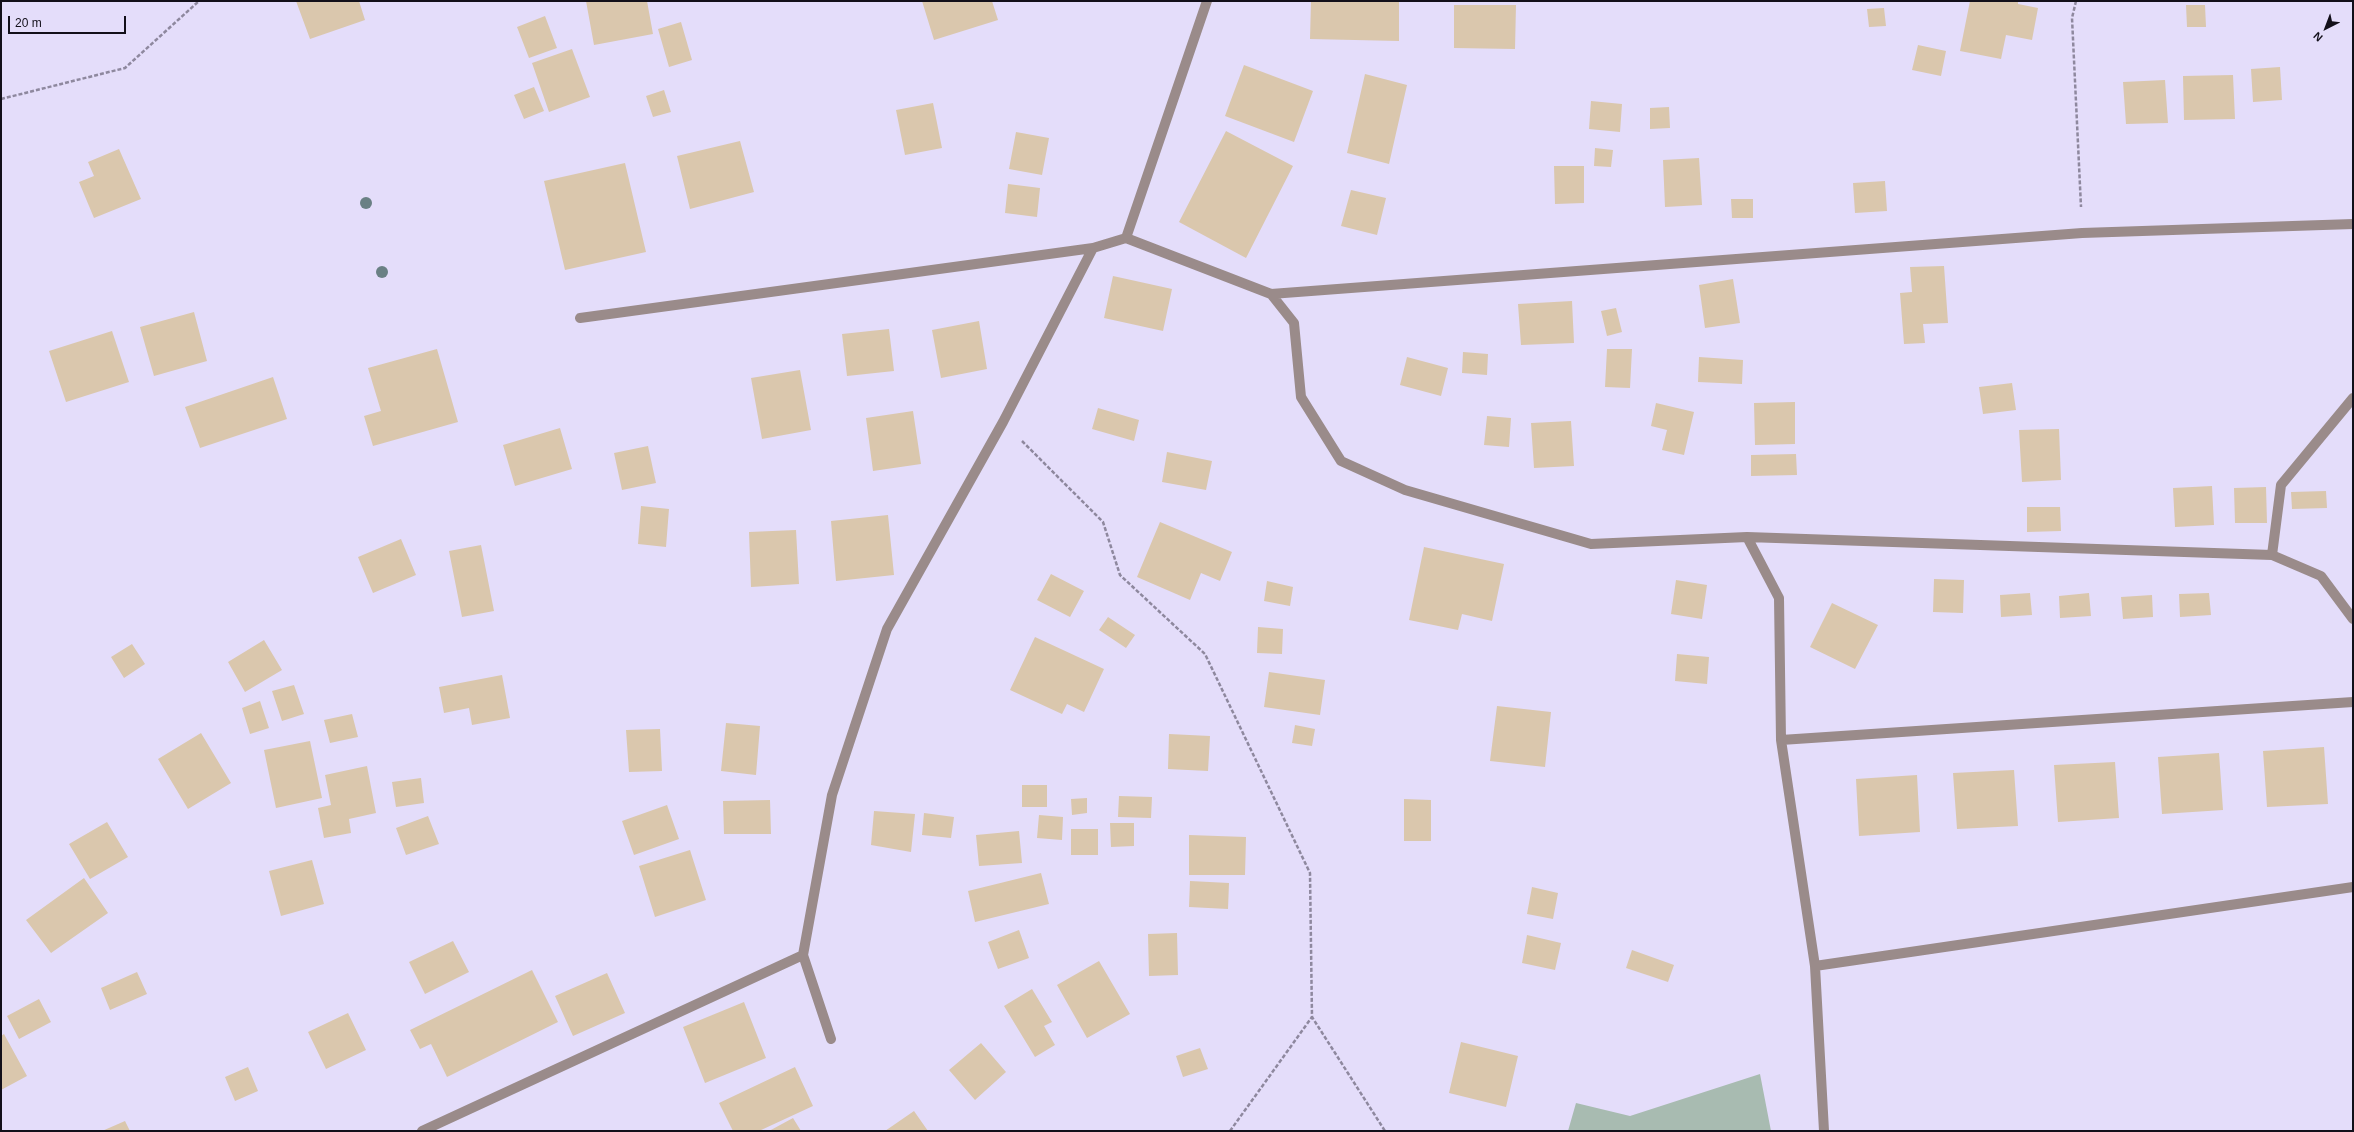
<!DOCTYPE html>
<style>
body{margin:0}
#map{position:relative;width:2354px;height:1132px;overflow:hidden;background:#e4ddfa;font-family:Arial,sans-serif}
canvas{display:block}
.frame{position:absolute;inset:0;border:2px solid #120f19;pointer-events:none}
.north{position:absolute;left:2306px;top:8px;width:40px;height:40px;-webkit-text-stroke:3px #e4ddfa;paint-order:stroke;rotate:222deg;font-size:11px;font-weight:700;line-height:16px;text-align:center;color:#120f19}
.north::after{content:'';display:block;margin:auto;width:14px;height:18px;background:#120f19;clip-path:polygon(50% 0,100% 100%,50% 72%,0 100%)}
.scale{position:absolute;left:8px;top:16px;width:118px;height:18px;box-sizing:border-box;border:2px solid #120f19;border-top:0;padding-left:5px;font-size:12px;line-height:14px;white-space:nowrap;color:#120f19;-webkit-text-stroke:3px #e4ddfa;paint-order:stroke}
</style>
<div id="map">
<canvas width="2354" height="1132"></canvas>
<div class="frame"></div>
<div class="north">N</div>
<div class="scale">20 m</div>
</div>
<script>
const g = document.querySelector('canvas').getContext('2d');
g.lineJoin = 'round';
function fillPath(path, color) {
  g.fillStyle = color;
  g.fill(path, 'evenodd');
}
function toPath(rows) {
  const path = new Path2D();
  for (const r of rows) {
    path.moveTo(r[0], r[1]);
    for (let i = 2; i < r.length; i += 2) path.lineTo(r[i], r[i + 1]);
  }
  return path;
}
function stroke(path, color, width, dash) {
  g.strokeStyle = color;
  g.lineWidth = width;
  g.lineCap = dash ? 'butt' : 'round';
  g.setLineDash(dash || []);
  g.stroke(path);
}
fillPath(toPath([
 [1760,1074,1771,1131,1568,1131,1576,1103,1630,1116]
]), '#a8bbb1');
fillPath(toPath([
 [296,1,359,1,365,20,310,39],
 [586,1,647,1,653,34,594,45],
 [922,1,992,1,998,20,934,40],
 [1311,1,1399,1,1399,41,1310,39],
 [1970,1,2018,1,2018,4,2038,8,2032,40,2006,35,2001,59,1960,51],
 [1454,5,1516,5,1515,49,1454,48],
 [2186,5,2205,5,2206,27,2187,27],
 [1884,8,1886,26,1869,27,1867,9],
 [545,16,557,48,529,58,517,27],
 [681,22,692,60,669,67,658,29],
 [1918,45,1946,51,1941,76,1912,70],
 [572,49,590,97,549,112,532,63],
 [1244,65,1313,91,1294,142,1225,116],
 [2280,67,2282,100,2253,102,2251,69],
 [1365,74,1407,85,1389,164,1347,153],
 [2233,75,2235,119,2184,120,2183,76],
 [2165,80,2168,123,2126,124,2123,82],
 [534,87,544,111,524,119,514,95],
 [664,90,671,112,653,117,646,96],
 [1591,101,1622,104,1620,132,1589,129],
 [933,103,942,148,905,155,896,110],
 [1669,107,1670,128,1650,129,1650,108],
 [1226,131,1293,166,1246,258,1179,222],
 [1016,132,1049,138,1042,175,1009,169],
 [740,141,754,192,690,209,677,156],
 [1595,148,1613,150,1611,167,1594,166],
 [119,149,141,199,94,218,79,182,94,176,88,162],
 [1699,158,1702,205,1665,207,1663,160],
 [625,163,646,252,565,270,544,181],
 [1554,166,1584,166,1584,203,1555,204],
 [1885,181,1887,211,1855,213,1853,183],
 [1008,184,1040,188,1037,217,1005,213],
 [1351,190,1386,198,1377,235,1341,226],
 [1731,199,1753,199,1753,218,1732,218],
 [1944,266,1948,323,1923,324,1925,343,1904,344,1900,293,1912,292,1910,267],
 [1113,276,1172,289,1163,331,1104,318],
 [1733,279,1740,323,1705,328,1699,285],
 [1572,301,1574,343,1521,345,1518,304],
 [1616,308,1622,332,1607,336,1601,311],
 [194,312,207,361,154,376,140,327],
 [979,321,987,369,941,378,932,330],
 [889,329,894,371,847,376,842,334],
 [112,331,129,382,66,402,49,351],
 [437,349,458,422,373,446,364,416,381,411,368,368],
 [1607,349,1632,349,1630,388,1605,387],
 [1463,352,1488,354,1487,375,1462,373],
 [1407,357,1448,368,1441,396,1400,385],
 [1699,357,1743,360,1742,384,1698,382],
 [800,370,811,430,762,439,751,378],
 [273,377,287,419,200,448,185,407],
 [2012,383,2016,410,1983,414,1979,387],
 [1795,402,1795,444,1755,445,1754,403],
 [1656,403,1694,412,1684,455,1662,450,1667,430,1651,426],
 [1098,408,1139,420,1134,441,1092,429],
 [913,411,921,464,873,471,866,418],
 [1487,416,1511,418,1509,447,1484,445],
 [1571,421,1574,466,1534,468,1531,423],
 [560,428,572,469,515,486,503,445],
 [2059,429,2061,480,2022,482,2019,430],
 [648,446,656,483,622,490,614,453],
 [1167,452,1212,461,1206,490,1162,482],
 [1796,454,1797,475,1751,476,1751,455],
 [2212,486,2214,525,2175,527,2173,488],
 [2266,487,2267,523,2235,523,2234,488],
 [2326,491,2327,508,2292,509,2291,492],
 [641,506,669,509,666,547,638,544],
 [2027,507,2060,507,2061,531,2027,532],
 [888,515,894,575,836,581,831,521],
 [1160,522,1232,552,1220,581,1201,573,1190,600,1137,577],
 [796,530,799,584,751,587,749,532],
 [401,539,416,575,373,593,358,557],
 [481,545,494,611,462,617,449,551],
 [1424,547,1504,564,1492,621,1462,614,1458,630,1409,620],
 [1051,574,1084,591,1070,617,1037,600],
 [1934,579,1964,580,1963,613,1933,612],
 [1676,580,1707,585,1702,619,1671,614],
 [1267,581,1293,587,1290,606,1264,601],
 [2030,593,2032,615,2001,617,2000,595],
 [2089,593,2091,616,2060,618,2059,596],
 [2209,593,2211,615,2180,617,2179,594],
 [2152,595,2153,617,2123,619,2121,597],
 [1832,603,1878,625,1855,669,1810,647],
 [1108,617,1135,635,1126,648,1099,630],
 [1258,627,1283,629,1282,654,1257,653],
 [1035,637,1104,669,1084,712,1067,704,1062,714,1010,690],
 [264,640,282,670,245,692,228,662],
 [132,644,145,664,124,678,111,657],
 [1677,654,1709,657,1707,684,1675,681],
 [1269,672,1325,680,1320,715,1264,707],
 [502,675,510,718,472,725,469,708,444,713,439,687],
 [294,685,304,714,282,721,272,691],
 [260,701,269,728,250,734,242,708],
 [1497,706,1551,712,1545,767,1490,761],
 [352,714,358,737,330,743,324,720],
 [726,723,760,726,756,775,721,771],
 [1295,725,1315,729,1312,746,1292,743],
 [660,729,662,771,629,772,626,730],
 [201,733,231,783,188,809,158,759],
 [1169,734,1210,736,1208,771,1168,769],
 [310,741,322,798,276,808,264,750],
 [2324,747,2328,804,2267,807,2263,751],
 [2219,753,2223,810,2162,814,2158,757],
 [2115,762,2119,818,2058,822,2054,765],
 [367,766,376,813,349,819,351,833,324,838,318,808,331,805,325,775],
 [2014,770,2018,826,1957,829,1953,773],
 [1917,775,1920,832,1859,836,1856,779],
 [421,778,424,803,396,807,392,782],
 [1022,785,1047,785,1047,807,1022,807],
 [1119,796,1152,797,1151,818,1118,817],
 [1087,798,1087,813,1072,815,1071,799],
 [1404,799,1431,800,1431,841,1404,841],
 [770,800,771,834,724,834,723,801],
 [667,805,679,839,634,855,622,821],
 [874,811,915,814,911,852,871,845],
 [924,813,954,817,951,838,922,835],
 [1039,815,1063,817,1062,840,1037,838],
 [428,816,439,844,406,855,396,828],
 [107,822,128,857,90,879,69,844],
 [1110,823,1134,823,1134,846,1111,847],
 [1071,829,1098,829,1098,855,1071,855],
 [1019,831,1022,863,979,866,976,835],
 [1189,835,1246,837,1245,875,1189,875],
 [690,850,706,900,655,917,639,866],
 [312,860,324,904,281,916,269,871],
 [1041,873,1049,904,975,922,968,891],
 [84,878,108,913,51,953,26,920],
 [1190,881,1229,883,1228,909,1189,907],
 [1532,887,1558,893,1553,919,1527,914],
 [1019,930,1029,958,998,969,988,942],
 [1177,933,1178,975,1149,976,1148,934],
 [1527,935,1561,943,1555,970,1522,963],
 [453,941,469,972,425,994,409,962],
 [1632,950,1674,965,1668,982,1626,968],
 [1099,961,1130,1014,1087,1038,1057,985],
 [532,970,558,1022,447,1077,431,1044,420,1049,410,1030],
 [137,972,147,994,110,1010,101,988],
 [607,973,625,1013,573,1036,555,996],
 [1032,989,1052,1022,1044,1026,1055,1045,1035,1057,1004,1006],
 [39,999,51,1022,19,1039,7,1016],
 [744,1002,766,1058,705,1083,683,1027],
 [348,1013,366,1050,326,1069,308,1032],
 [4,1034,27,1076,1,1090,1,1036],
 [1461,1042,1518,1056,1506,1107,1449,1093],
 [981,1043,1006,1072,975,1100,949,1070],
 [1200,1048,1208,1069,1183,1077,1176,1056],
 [248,1067,258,1091,235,1101,225,1077],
 [795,1067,813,1106,759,1131,733,1131,719,1103],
 [914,1111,928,1131,885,1131],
 [793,1118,801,1131,769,1131],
 [125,1121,130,1131,102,1131]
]), '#dac7ad');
stroke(toPath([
 [2076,1,2072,18,2081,207],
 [1,99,125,68,199,1],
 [1022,441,1103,522,1120,575,1205,654,1310,873,1312,1017,1385,1131],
 [1230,1131,1312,1017]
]), '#8e889e', 2.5, [4, 2]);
stroke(toPath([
 [1126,238,1271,294,2082,233,2353,224],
 [1271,294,1294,323,1301,397,1341,461,1405,490,1591,544,1747,537,1779,598,1781,740,1815,966,1824,1131],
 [580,318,1093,248],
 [1747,537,2272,555,2321,576,2353,619],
 [2272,555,2281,485,2353,398],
 [1781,740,2353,702],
 [1815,966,2353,887],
 [831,1039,803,955,832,795,887,629,1003,422,1093,248,1126,238,1207,1],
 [422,1131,803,955]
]), '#9a8b8a', 10);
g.fillStyle = '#6a8084';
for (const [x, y] of [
 [366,203],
 [382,272]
]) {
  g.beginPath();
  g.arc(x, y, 6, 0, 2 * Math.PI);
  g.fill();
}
</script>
